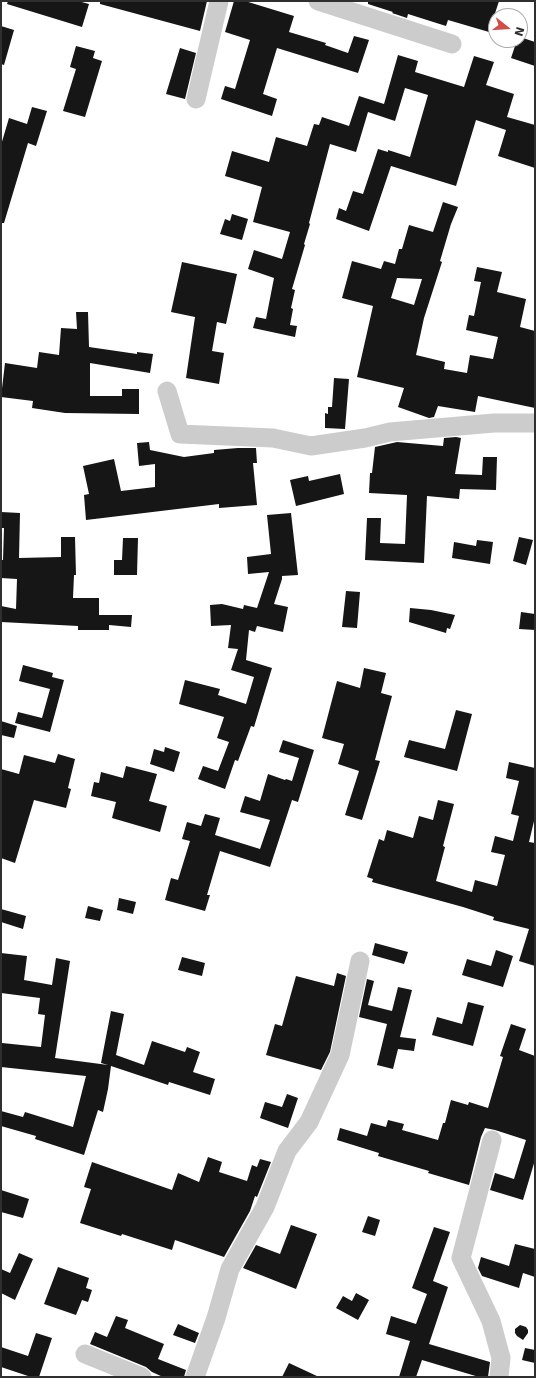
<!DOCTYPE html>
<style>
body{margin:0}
#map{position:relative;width:536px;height:1378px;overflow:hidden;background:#fff;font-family:"DejaVu Sans",sans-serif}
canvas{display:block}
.frame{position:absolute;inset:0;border:2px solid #2f2f2f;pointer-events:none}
.north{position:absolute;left:488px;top:8px;width:40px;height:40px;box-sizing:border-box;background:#fff;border:1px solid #acacac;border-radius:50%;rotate:107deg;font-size:11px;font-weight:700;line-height:16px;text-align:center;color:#2f2f2f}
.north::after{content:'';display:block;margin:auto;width:14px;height:18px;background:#cf4e47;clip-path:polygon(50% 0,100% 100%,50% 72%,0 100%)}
</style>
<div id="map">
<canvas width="536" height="1378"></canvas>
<div class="frame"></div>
<div class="north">N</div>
</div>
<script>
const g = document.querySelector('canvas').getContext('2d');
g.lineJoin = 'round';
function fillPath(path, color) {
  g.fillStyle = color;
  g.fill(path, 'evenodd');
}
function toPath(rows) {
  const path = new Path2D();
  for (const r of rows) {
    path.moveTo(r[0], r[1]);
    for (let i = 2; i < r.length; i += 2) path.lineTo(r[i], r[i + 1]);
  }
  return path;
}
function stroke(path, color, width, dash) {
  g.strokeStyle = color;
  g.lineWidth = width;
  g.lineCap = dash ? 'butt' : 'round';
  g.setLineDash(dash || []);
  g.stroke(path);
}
fillPath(toPath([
 [8,1,78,1,89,4,82,27,7,4],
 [100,1,207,1,200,31,100,4],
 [234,1,245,1,294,16,289,32,326,43,325,45,348,53,354,36,369,40,358,73,277,48,263,94,277,99,272,116,221,99,225,86,235,89,250,40,225,32],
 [368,1,499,1,489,32,448,20,446,26,408,14,407,18,392,13,393,12,368,4],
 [1,26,14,30,4,65,1,64],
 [520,37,535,42,535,66,511,58,517,40,520,40],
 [76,46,95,51,93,58,102,61,85,117,63,111,76,69,70,67],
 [180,48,196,53,185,99,166,94],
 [398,55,418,61,415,72,464,87,474,56,494,62,486,85,514,94,507,117,535,125,535,168,498,156,506,130,476,120,456,186,391,166,369,231,336,219,339,208,346,211,353,191,363,194,378,149,388,152,388,150,410,157,428,95,405,88,395,121,368,112,356,152,330,144,309,223,310,224,304,244,305,245,292,289,295,290,291,308,293,309,290,325,297,326,295,337,253,328,256,317,266,319,274,278,248,269,254,250,282,259,290,232,253,222,262,187,225,176,232,151,269,162,276,137,307,146,314,124,319,125,322,117,349,126,359,96,384,104],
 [32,107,47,111,36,146,28,143,4,223,1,223,1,145,9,118,27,124],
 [443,202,458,207,451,224,440,261,442,262,424,318,416,355,445,362,444,369,467,373,470,355,493,359,498,337,466,330,469,315,474,316,481,282,474,281,477,267,502,272,497,292,526,299,520,327,535,331,535,408,478,396,475,412,438,406,434,417,429,418,398,407,404,388,357,377,373,306,342,298,352,261,381,269,384,261,395,264,399,249,402,249,409,225,433,232],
 [397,278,422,279,414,305,391,298],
 [232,214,248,219,242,240,220,234,225,219,230,221],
 [182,262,237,274,226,324,217,322,212,351,224,353,219,384,186,378,195,317,171,312],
 [76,312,88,312,89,347,137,354,137,352,153,354,150,373,90,363,90,396,122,396,122,389,139,389,139,414,65,413,32,408,33,401,1,397,5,363,37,368,39,352,59,355,61,328,77,329],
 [334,378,349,379,345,429,325,428,325,413,328,414,328,407,332,407],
 [456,437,461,438,455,474,482,475,483,457,497,457,496,490,460,489,459,499,427,496,424,563,365,560,367,518,381,518,380,543,405,544,407,495,369,493,370,473,372,473,375,447,397,442,443,446,444,438],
 [149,442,150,450,184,457,214,453,214,450,238,448,256,448,257,463,253,463,257,505,219,508,219,504,86,520,84,495,89,494,83,466,114,459,121,491,155,487,155,464,139,466,137,443],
 [340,474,344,494,296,506,290,480,308,476,309,481],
 [1,512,20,513,19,558,61,557,61,537,75,537,76,575,74,575,73,598,99,598,99,615,132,615,131,627,109,625,109,630,78,630,78,626,1,622,1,606,16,609,17,579,1,578,1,560,3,560,4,528,1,528],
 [291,513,298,575,282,576,282,579,274,604,288,607,283,632,257,626,255,632,249,630,246,660,272,668,254,727,251,726,238,761,235,760,225,789,198,779,203,766,218,771,229,742,217,738,224,717,179,704,185,680,220,689,218,695,246,704,254,677,231,670,238,649,228,648,231,625,211,626,210,605,222,604,243,609,244,605,257,608,269,572,248,574,247,557,271,554,267,515],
 [519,537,533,540,526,565,513,561],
 [123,538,138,538,137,575,114,575,114,560,122,560],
 [477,540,493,542,490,564,452,558,454,542,476,546],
 [346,591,360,592,357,628,342,627],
 [410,608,431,610,455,615,450,629,447,628,446,633,409,622],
 [521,612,535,614,535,630,519,629],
 [23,665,53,673,52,677,64,680,50,732,15,723,18,712,42,718,50,689,19,681],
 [364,668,386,673,381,693,392,696,375,760,380,761,362,820,345,815,359,771,338,764,344,744,322,738,337,681,360,688],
 [456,710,472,714,457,771,404,757,409,740,445,749],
 [1,721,17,726,14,738,1,735],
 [283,740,314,750,298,802,292,800,270,867,220,851,207,895,210,895,205,911,165,900,171,878,178,880,190,841,182,839,187,822,201,826,205,814,220,818,215,835,260,849,270,820,240,812,245,796,260,801,268,774,285,780,286,779,292,781,299,758,279,752],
 [165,747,180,752,174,772,150,764,154,749,164,752],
 [58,754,75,759,68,788,71,789,66,808,34,800,15,863,1,858,1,769,19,774,24,755,55,763],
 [509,762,535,768,535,817,529,842,535,843,535,966,519,961,529,929,493,920,494,917,463,907,372,882,373,879,367,877,379,839,384,841,387,830,413,838,419,816,433,820,438,800,454,804,443,846,445,847,436,881,472,892,475,880,497,886,505,855,491,852,495,836,513,841,519,816,511,814,519,781,506,778],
 [126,766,157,774,149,801,167,806,160,832,112,818,116,802,91,796,94,782,99,783,101,772,123,778],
 [119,898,136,902,133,914,117,910],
 [88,906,103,910,100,921,85,918],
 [1,909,26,916,23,929,1,922],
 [375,943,408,952,404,964,372,955],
 [496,950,513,956,503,987,462,975,467,959,491,966],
 [1,953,27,956,24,980,52,985,56,958,70,961,55,1058,108,1065,101,1063,111,1011,124,1014,116,1055,144,1065,152,1041,185,1052,187,1047,200,1052,193,1072,215,1079,210,1095,169,1082,168,1085,111,1066,108,1089,103,1112,98,1110,84,1155,35,1139,36,1136,1,1126,1,1111,23,1117,25,1112,73,1127,86,1076,1,1067,2,1043,41,1047,45,1015,38,1014,40,998,1,993],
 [182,957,205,963,202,976,178,970],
 [337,973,346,976,330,1052,321,1070,266,1055,275,1024,282,1026,296,976,334,986],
 [367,979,374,981,368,1005,392,1011,398,987,412,990,400,1037,416,1039,414,1051,398,1049,393,1069,377,1065,387,1024,359,1017],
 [468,1002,484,1006,473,1046,432,1035,437,1017,462,1024],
 [511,1024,526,1029,519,1050,535,1056,535,1160,523,1200,490,1190,495,1173,514,1179,526,1140,495,1130,485,1128,481,1137,469,1185,428,1173,429,1171,378,1156,379,1153,337,1140,340,1128,367,1136,371,1123,386,1127,388,1120,404,1124,402,1130,438,1140,443,1123,445,1123,451,1100,468,1105,469,1102,488,1108,503,1057,500,1056],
 [287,1094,298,1098,288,1128,260,1118,265,1102,282,1107],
 [208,1157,222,1162,219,1172,247,1181,252,1165,257,1167,260,1159,271,1162,257,1197,255,1196,250,1211,224,1257,175,1240,172,1250,122,1234,121,1236,80,1223,91,1189,84,1187,92,1162,172,1190,178,1173,199,1182],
 [1,1190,29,1199,23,1218,1,1212],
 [368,1216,380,1220,375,1236,362,1232],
 [291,1225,317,1234,296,1289,243,1268,256,1245,280,1254],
 [434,1227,450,1232,433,1281,448,1287,429,1344,490,1362,488,1377,479,1377,422,1360,416,1377,399,1377,410,1341,386,1334,391,1316,416,1324,427,1294,412,1288],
 [515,1244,535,1249,535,1277,523,1273,519,1288,482,1276,478,1268,481,1257,509,1266],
 [19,1253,33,1259,15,1300,1,1293,1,1269,10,1273],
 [58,1267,89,1278,86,1288,92,1290,88,1302,82,1300,76,1315,44,1304],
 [356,1293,369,1300,358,1320,336,1308,343,1296,352,1301],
 [116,1316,128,1320,125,1328,164,1344,158,1359,186,1370,184,1377,163,1377,152,1372,146,1367,90,1344,95,1332,107,1337],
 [178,1324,199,1333,195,1343,173,1335],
 [520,1325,526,1327,528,1330,528,1333,523,1340,517,1336,515,1333,515,1329],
 [36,1333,52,1338,39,1377,31,1377,1,1367,1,1347,28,1356],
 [525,1348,535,1350,535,1363,522,1360],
 [289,1363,319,1377,282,1377]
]), '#161616');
stroke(toPath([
 [318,1,452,44],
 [196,99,219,1],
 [167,391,180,434,273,438,311,446,365,438,390,432,494,423,535,423],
 [492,1140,461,1258,491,1321,501,1358,499,1377],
 [85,1354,142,1377],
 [195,1377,216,1318,230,1269,265,1207,287,1151,309,1122,340,1055,360,961]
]), '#ccc', 19);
</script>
